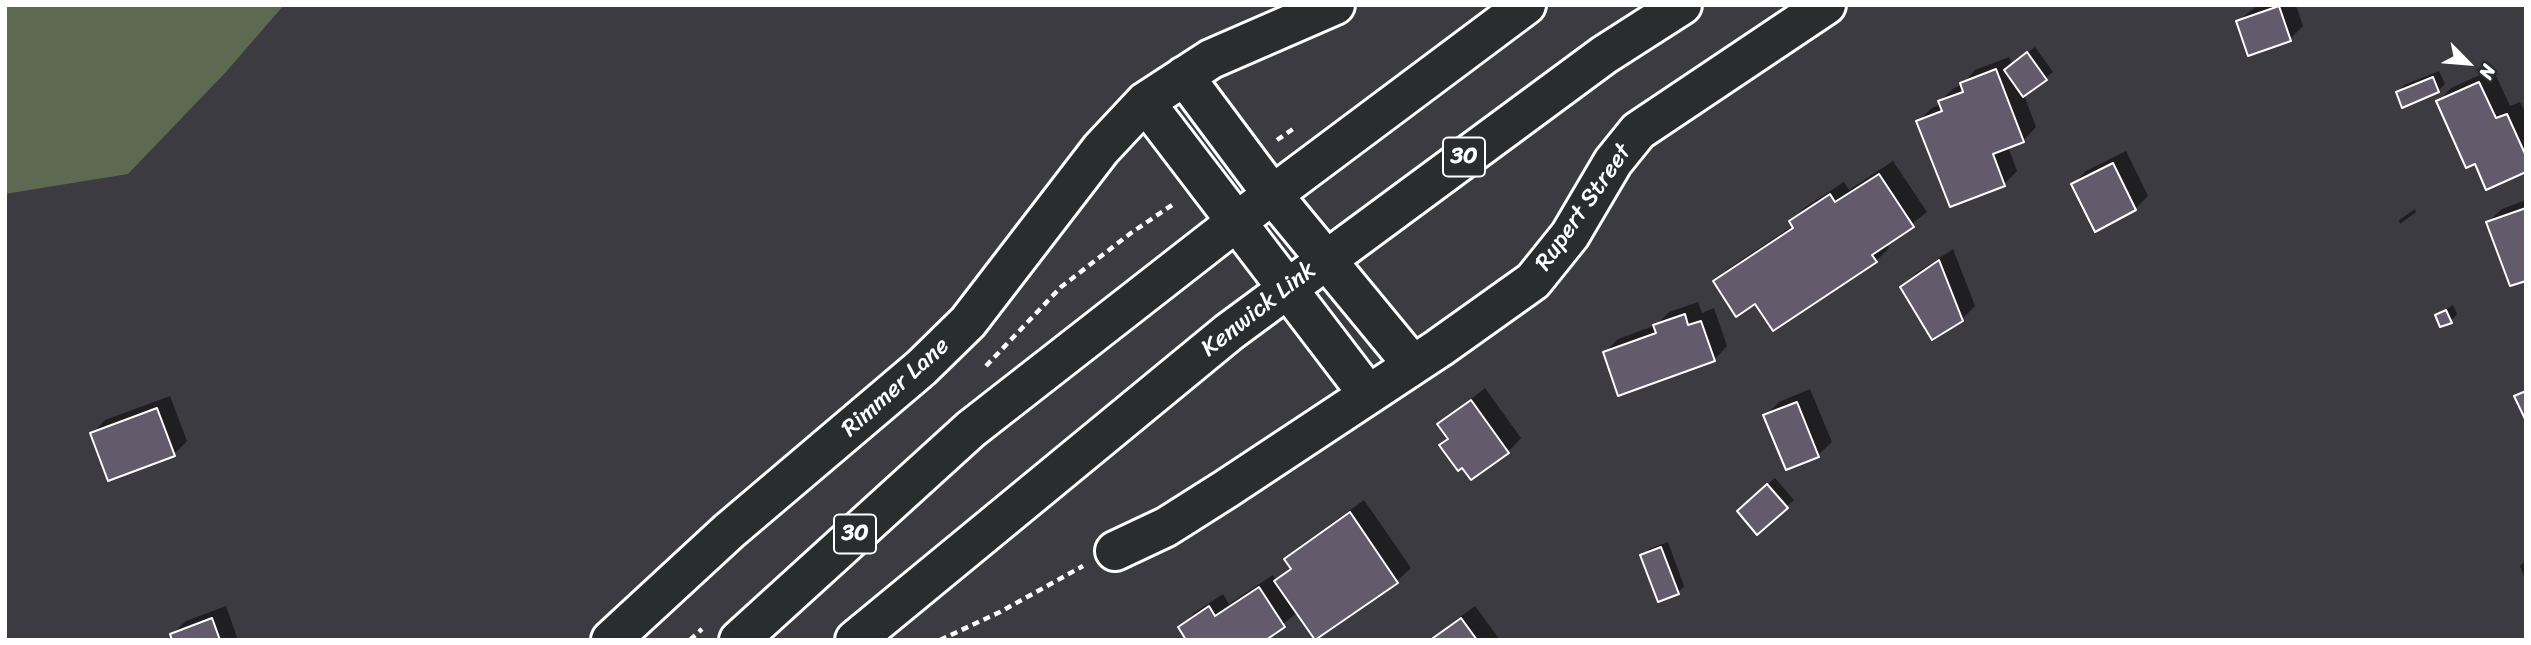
<!DOCTYPE html>
<style>
body{margin:0}
#map{position:relative;width:2531px;height:645px;overflow:hidden;background:#3b3b41;font-family:Sriracha,sans-serif}
canvas{display:block}
.frame{position:absolute;inset:0;border:7px solid #fff;pointer-events:none}
.north{position:absolute;left:2433px;top:28px;width:70px;height:70px;-webkit-text-stroke:5px #2a2d2e;paint-order:stroke;rotate:115deg;font-size:19px;font-weight:700;line-height:28px;text-align:center;color:#fff}
.north::after{content:'';display:block;margin:auto;width:24px;height:32px;background:#fff;clip-path:polygon(50% 0,100% 100%,50% 72%,0 100%)}
</style>
<div id="map">
<canvas width="2531" height="645"></canvas>
<div class="frame"></div>
<div class="north">N</div>
</div>
<script>
const g = document.querySelector('canvas').getContext('2d');
g.lineJoin = 'round';
function fillPath(path, color) {
  g.fillStyle = color;
  g.fill(path, 'evenodd');
}
function toPath(rows) {
  const path = new Path2D();
  for (const r of rows) {
    path.moveTo(r[0], r[1]);
    for (let i = 2; i < r.length; i += 2) path.lineTo(r[i], r[i + 1]);
  }
  return path;
}
function stroke(path, color, width, dash) {
  g.strokeStyle = color;
  g.lineWidth = width;
  g.lineCap = dash ? 'butt' : 'round';
  g.setLineDash(dash || []);
  g.stroke(path);
}
function label(font, color, halo, rows, align = 'center') {
  g.font = font + ' Sriracha,sans-serif';
  g.lineWidth = 6;
  g.setLineDash([]);
  g.textBaseline = 'middle';
  g.strokeStyle = halo;
  g.fillStyle = color;
  for (const [text, x, y, turn = 0] of rows) {
    g.save();
    g.translate(x, y);
    g.rotate((+turn || 0) * Math.PI / 180);
    g.textAlign = isNaN(turn) ? turn : align;
    if (halo) g.strokeText(text, 0, 0);
    g.fillText(text, 0, 0);
    g.restore();
  }
}
fillPath(toPath([
 [5,5,284,5,225,73,128,174,5,194]
]), '#5d6950');
fillPath(toPath([
 [2258,5,2296,5,2303,26,2290,39,2238,21],
 [2035,47,2053,72,2024,95,2036,127,2023,141,2008,146,2017,171,2004,184,1918,121,1932,108,1941,104,1940,101,1954,88,1962,85,1975,70,2009,57,2012,64],
 [2493,69,2510,106,2520,102,2526,114,2526,170,2476,162,2438,102,2451,88],
 [2439,71,2445,84,2438,91,2398,92,2404,85],
 [2126,151,2148,196,2135,209,2073,184,2086,171],
 [1893,161,1927,212,1886,244,1889,248,1876,261,1756,302,1715,281,1729,268,1794,225,1791,221,1804,208,1844,182,1849,190],
 [2526,200,2526,279,2488,222,2502,209],
 [2415,209,2416,212,2400,224,2399,220],
 [1953,249,1975,306,1962,319,1902,287,1915,274],
 [1698,302,1702,313,1714,308,1727,346,1714,360,1605,352,1618,339,1656,325,1669,312],
 [2453,305,2457,314,2451,321,2437,316],
 [1485,388,1521,438,1508,452,1441,446,1449,438,1439,425],
 [1810,389,1832,442,1818,455,1787,468,1765,416,1779,402],
 [170,396,187,441,174,454,92,434,105,420],
 [1775,478,1794,500,1757,532,1745,504],
 [1364,500,1411,568,1397,581,1316,638,1298,612,1263,640,1183,640,1187,637,1181,627,1194,613,1223,594,1229,604,1273,575,1276,581,1291,566,1286,559,1300,546],
 [1668,542,1684,586,1678,593,1642,556,1649,549],
 [2526,560,2526,581,2520,566],
 [226,606,238,640,174,640,172,634,186,621],
 [1475,606,1500,640,1437,640,1449,625]
]), '#0007');
const building = toPath([
 [2279,6,2291,41,2248,56,2236,21,2279,6],
 [2027,52,2047,80,2023,97,2004,70,2027,52],
 [1996,69,2024,142,1993,154,2005,186,1950,207,1916,121,1942,111,1938,101,1963,92,1960,83,1996,69],
 [2433,77,2439,92,2402,108,2396,92,2433,77],
 [2479,82,2496,118,2507,114,2526,156,2526,172,2486,190,2475,164,2466,168,2436,101,2479,82],
 [2113,163,2136,210,2095,232,2071,184,2113,163],
 [1879,174,1914,227,1872,255,1877,262,1773,331,1755,304,1736,317,1713,281,1793,228,1789,221,1830,194,1835,202,1879,174],
 [2526,208,2526,281,2510,286,2486,222,2526,208],
 [1939,260,1963,321,1932,340,1900,287,1939,260],
 [2446,310,2452,323,2440,327,2435,315,2446,310],
 [1685,314,1688,325,1701,321,1715,361,1618,396,1603,352,1656,333,1653,325,1685,314],
 [2526,391,2526,421,2514,396,2526,391],
 [1471,400,1509,453,1471,480,1462,468,1458,471,1439,445,1448,439,1437,424,1471,400],
 [1797,402,1819,457,1786,470,1763,415,1797,402],
 [157,408,175,456,108,481,90,433,157,408],
 [1767,484,1788,508,1757,535,1737,511,1767,484],
 [1350,512,1398,583,1315,640,1274,581,1291,569,1284,559,1350,512],
 [1661,547,1679,594,1658,602,1640,555,1661,547],
 [1259,587,1285,627,1266,640,1186,640,1178,627,1209,606,1215,616,1259,587],
 [212,618,220,640,172,640,170,634,212,618],
 [1461,618,1477,640,1434,640,1433,638,1461,618]
]);
fillPath(building, '#635b6c');
stroke(building, '#fff', 2);
const minor = toPath([
 [1184,76,1272,194,1413,365],
 [1145,102,1368,394],
 [1115,551,1166,527,1226,489,1439,348,1533,281,1570,235,1613,162,1638,131,1826,5],
 [611,640,729,531,921,368,968,322,1101,149,1145,102,1211,59,1335,5]
]);
const trunk = toPath([
 [739,640,971,429,1236,222,1526,5],
 [855,640,1229,332,1604,55,1682,5]
]);
stroke(minor, '#fff', 44);
stroke(trunk, '#fff', 44);
stroke(toPath([
 [1277,140,1293,129],
 [986,366,1061,287,1131,233,1175,203],
 [690,640,702,629],
 [940,640,1000,612,1083,566]
]), '#fff', 4.5, [7, 5]);
stroke(minor, '#2a2d2e', 38);
stroke(trunk, '#2a2d2e', 38);
for (const [x, y, w] of [
 [1464,157,42],
 [855,534,42]
]) {
  const box = new Path2D();
  box.roundRect(x - w / 2, y - 19.5, w, 39, 5);
  g.fillStyle = '#2a2d2e';
  g.fill(box);
  stroke(box, '#fff', 2);
}
label('bold 23px', '#fff', null, [
 ["30",1464,157],
 ["30",855,534]
]);
label('24px', '#fff', '#2a2d2e', [
 ["Rupert Street",1584,208,-55],
 ["Kenwick Link",1259,310,-38],
 ["Rimmer Lane",896,388,-42]
]);
</script>
